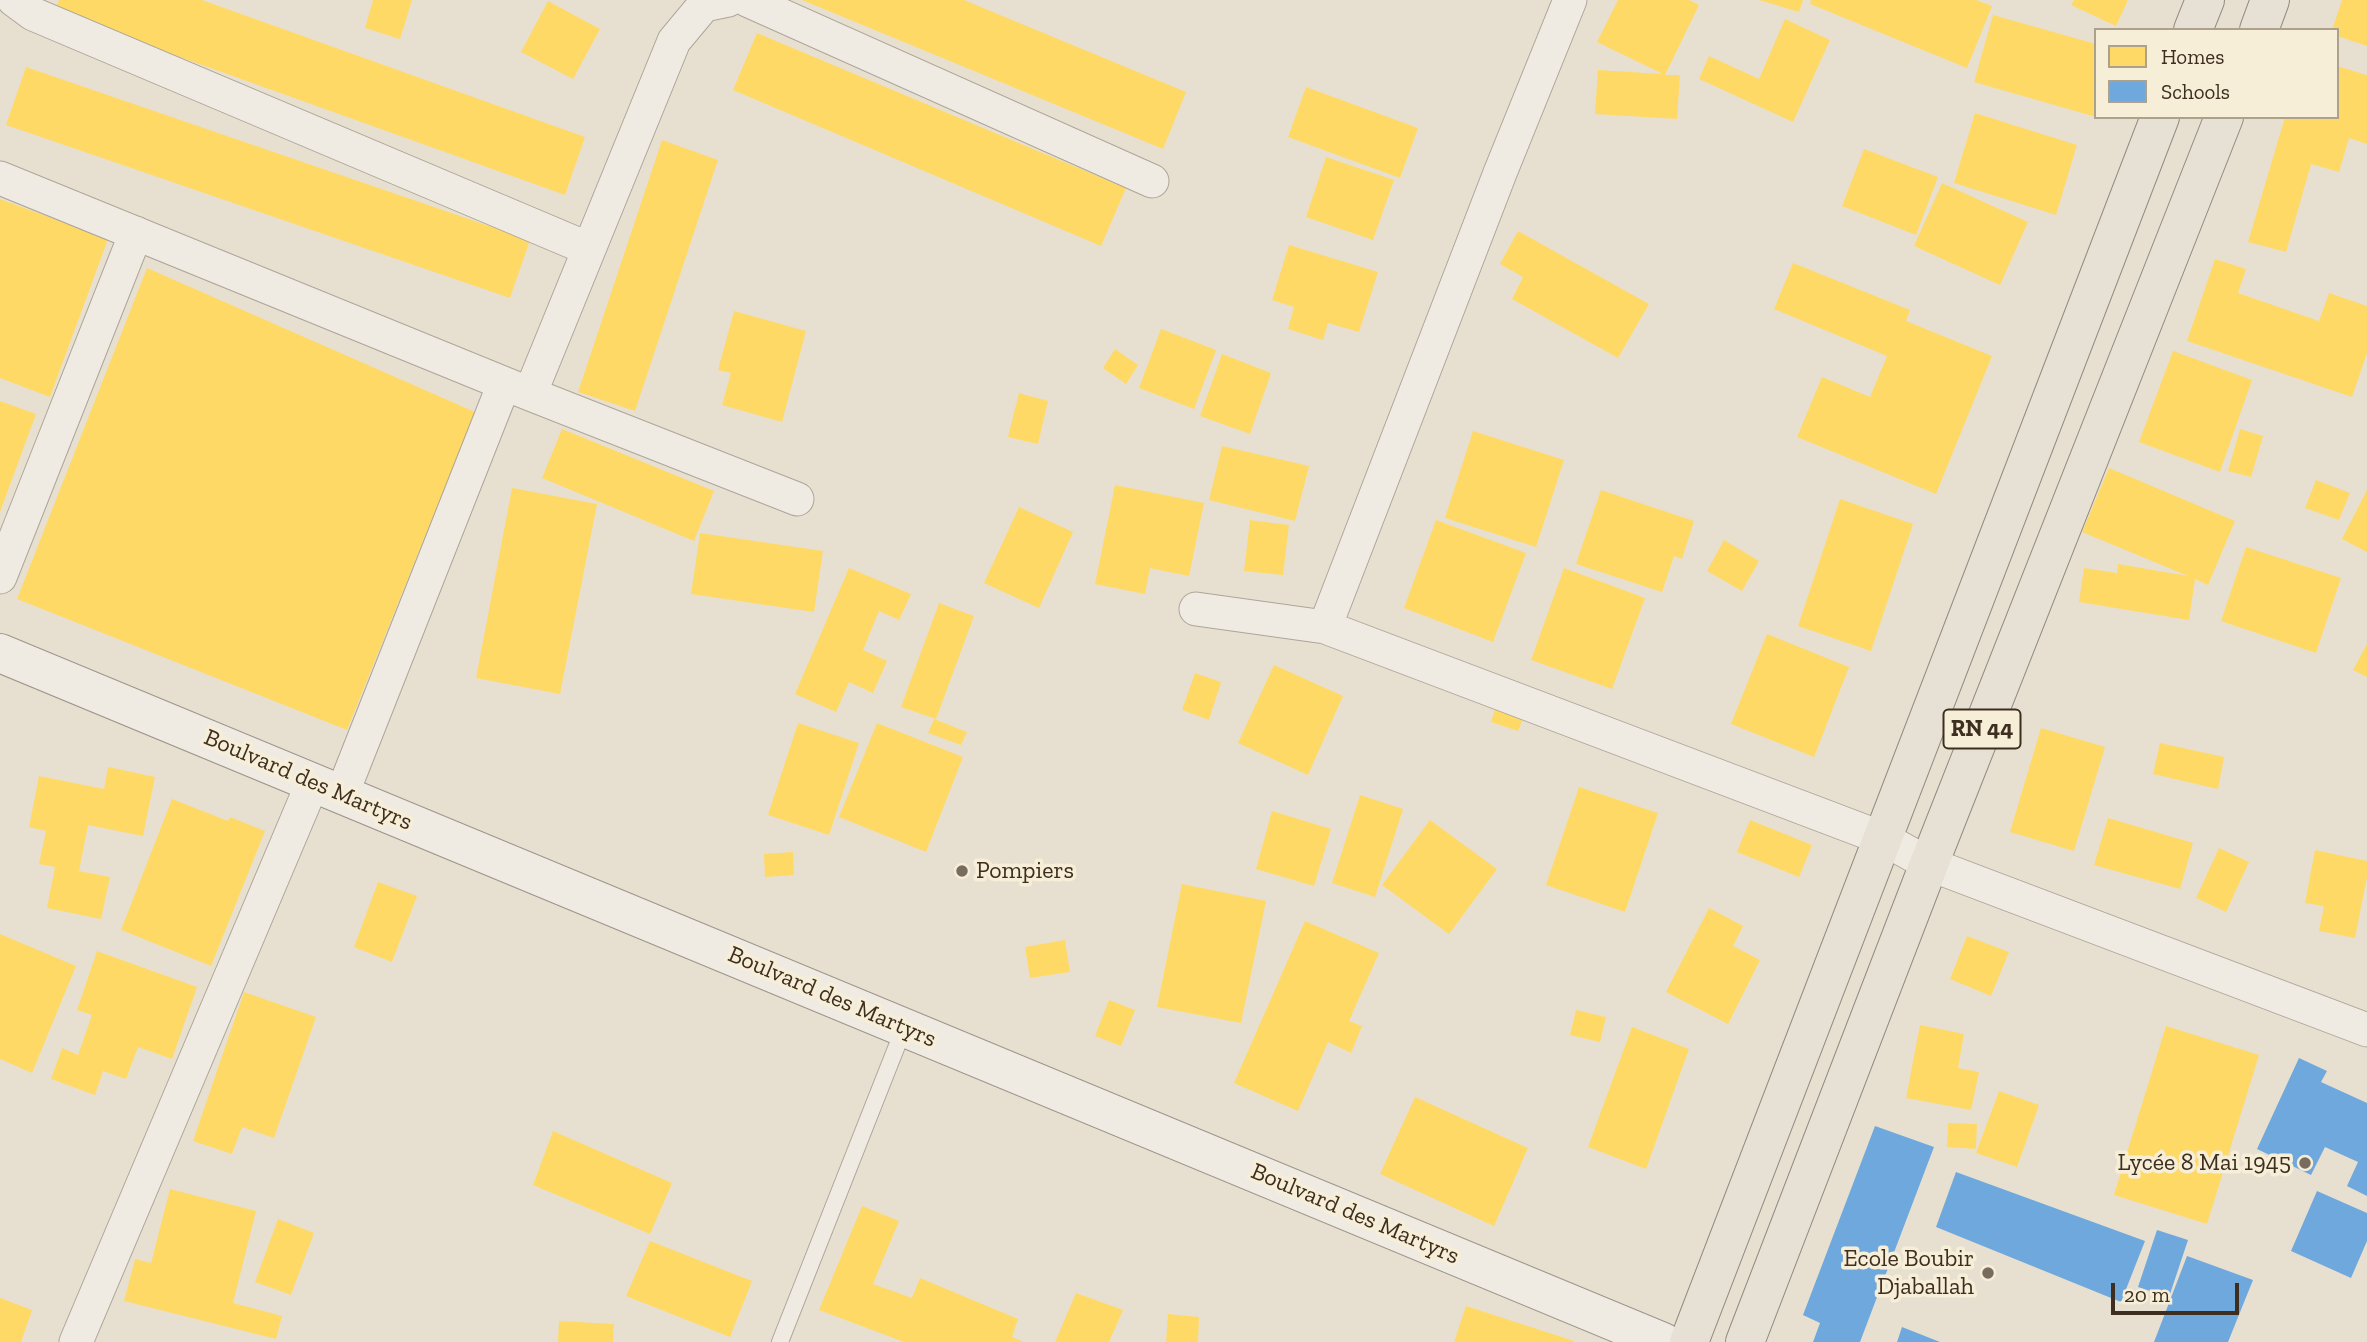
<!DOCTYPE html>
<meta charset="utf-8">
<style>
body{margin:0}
#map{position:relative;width:2367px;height:1342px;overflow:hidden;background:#e7e0d1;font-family:"Zilla Slab",serif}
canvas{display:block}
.legend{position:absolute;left:2094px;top:28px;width:245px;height:91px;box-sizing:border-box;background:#f7eed8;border:2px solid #ada18e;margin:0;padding:9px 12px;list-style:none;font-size:21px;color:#3d2e20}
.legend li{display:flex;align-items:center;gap:14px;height:35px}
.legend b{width:35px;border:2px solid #ada18e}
.scale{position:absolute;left:2111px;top:1283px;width:128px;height:32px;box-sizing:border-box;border:4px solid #3d2e20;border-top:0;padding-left:9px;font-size:21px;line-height:24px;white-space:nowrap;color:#3d2e20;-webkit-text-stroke:5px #f7eed8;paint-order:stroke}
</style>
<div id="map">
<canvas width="2367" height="1342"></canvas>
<ul class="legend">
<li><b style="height:19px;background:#ffd966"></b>Homes</li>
<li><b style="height:19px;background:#6fa8dc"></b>Schools</li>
</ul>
<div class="scale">20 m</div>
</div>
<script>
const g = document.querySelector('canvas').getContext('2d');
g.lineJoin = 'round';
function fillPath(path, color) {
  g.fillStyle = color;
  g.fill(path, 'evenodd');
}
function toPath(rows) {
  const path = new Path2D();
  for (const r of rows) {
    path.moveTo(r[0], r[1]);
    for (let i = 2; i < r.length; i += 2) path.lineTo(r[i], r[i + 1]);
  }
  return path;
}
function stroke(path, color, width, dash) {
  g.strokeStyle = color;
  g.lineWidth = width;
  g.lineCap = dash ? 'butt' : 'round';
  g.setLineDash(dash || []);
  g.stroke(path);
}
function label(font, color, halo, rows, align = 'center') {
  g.font = font + ' "Zilla Slab",serif';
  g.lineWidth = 7;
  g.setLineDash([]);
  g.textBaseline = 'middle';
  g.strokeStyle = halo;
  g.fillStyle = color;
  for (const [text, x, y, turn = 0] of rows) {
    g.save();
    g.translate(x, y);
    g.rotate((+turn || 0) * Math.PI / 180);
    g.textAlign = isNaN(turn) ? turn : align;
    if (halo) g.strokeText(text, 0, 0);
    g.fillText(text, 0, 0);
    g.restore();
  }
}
fillPath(toPath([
 [59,0,202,0,585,137,565,195,54,12],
 [373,0,412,0,400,39,365,28],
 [802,0,964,0,1186,92,1163,149],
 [1618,0,1689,0,1699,5,1665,75,1680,75,1677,119,1595,114,1598,70,1663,74,1597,42],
 [1759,0,1803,0,1799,12],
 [1811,0,1976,0,1992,6,1967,68,1810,4],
 [2074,0,2128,0,2116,26,2071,5],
 [2342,0,2367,0,2367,46,2337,36,2337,30,2332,30],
 [548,1,600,29,573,79,521,52],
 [1993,15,2096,44,2096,117,1974,82],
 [1785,19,1830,40,1793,122,1699,79,1709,56,1759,79],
 [757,33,1126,188,1101,246,733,90],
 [2337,66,2367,75,2367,144,2349,138,2339,172,2311,164,2286,252,2248,242,2285,117,2337,117],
 [26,67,530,240,510,298,6,125],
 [1306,87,1418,128,1400,178,1288,137],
 [1975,113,2077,145,2056,215,1954,183],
 [662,140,718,160,635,411,578,392],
 [1864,149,1938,177,1916,235,1842,206],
 [1326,157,1394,180,1373,240,1306,217],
 [1942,183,2028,222,2000,285,1914,246],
 [0,199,108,239,50,397,0,378],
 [1518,231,1649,304,1618,358,1512,299,1523,277,1500,264],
 [1289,245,1378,272,1359,332,1328,323,1323,340,1288,329,1294,307,1272,300],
 [2215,259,2246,269,2238,293,2319,321,2329,293,2367,306,2367,353,2352,397,2187,341],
 [1793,263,1910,310,1906,321,1992,356,1936,494,1797,437,1822,377,1870,397,1887,356,1774,309],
 [147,268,475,412,347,730,17,599],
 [734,311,806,331,782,422,722,405,731,373,718,370],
 [1161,329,1216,350,1194,409,1139,388],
 [1115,349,1138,365,1126,384,1103,368],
 [2173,351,2252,380,2220,472,2139,442],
 [1222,354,1271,373,1250,434,1200,416],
 [1019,393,1048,401,1038,444,1008,437],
 [0,401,36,414,0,512],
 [562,429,714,491,694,541,542,478],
 [2240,429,2263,436,2251,477,2228,471],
 [1473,431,1564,460,1536,547,1445,518],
 [1222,446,1309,466,1295,521,1209,500],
 [2109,468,2235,521,2208,585,2195,579,2189,620,2079,602,2084,568,2117,573,2118,564,2188,576,2082,532],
 [2316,480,2350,493,2339,520,2305,508],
 [1115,485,1204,503,1189,576,1150,568,1145,594,1095,584],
 [512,488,597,504,560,694,476,678],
 [1601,490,1694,521,1682,559,1674,556,1662,592,1576,564],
 [2367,490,2367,552,2342,539],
 [1840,499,1913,524,1871,651,1798,626],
 [1019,507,1073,532,1039,608,984,583],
 [1250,520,1289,525,1283,575,1244,571],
 [1436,520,1526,553,1493,642,1404,608],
 [700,533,823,551,814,612,691,594],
 [1724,540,1759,561,1742,591,1707,571],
 [2246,547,2341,578,2316,653,2221,621],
 [849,568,911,594,899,620,879,611,863,650,887,661,873,693,849,682,836,712,795,694],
 [1564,568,1645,598,1612,689,1531,660],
 [939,603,974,616,936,719,901,707],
 [1767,634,1849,667,1814,757,1731,724],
 [2367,644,2367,677,2353,670],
 [1274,665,1343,696,1308,775,1238,743],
 [1195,673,1221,682,1209,720,1182,710],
 [1496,706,1524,716,1518,731,1491,722],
 [934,719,967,732,961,745,928,733],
 [798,723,859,743,829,835,768,815],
 [877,723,963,757,926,852,839,817],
 [2041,728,2105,747,2074,851,2010,832],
 [2160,743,2224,757,2218,789,2153,774],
 [108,767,155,777,143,836,88,825,79,871,110,877,101,919,47,908,55,867,39,864,46,831,29,827,39,776,104,789],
 [1579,787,1658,813,1625,912,1546,885],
 [1360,795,1403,809,1375,897,1332,883],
 [172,799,228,821,230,817,265,831,211,966,121,930],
 [1272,811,1331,829,1314,886,1256,869],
 [2108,818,2193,843,2180,889,2094,865],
 [1430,820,1497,869,1449,934,1382,885],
 [1750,820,1812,845,1799,877,1737,852],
 [2219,848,2249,862,2226,912,2196,898],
 [2315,850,2367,861,2367,877,2355,938,2319,931,2324,906,2305,903],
 [793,852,794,875,765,877,764,854],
 [378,882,417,896,392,962,354,947],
 [1182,884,1266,901,1241,1023,1157,1007],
 [1709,908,1743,926,1733,946,1760,960,1728,1024,1666,992],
 [1305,921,1379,953,1349,1021,1362,1026,1351,1053,1328,1042,1298,1111,1234,1083],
 [0,934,76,966,32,1073,0,1059],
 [1967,936,2009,952,1991,996,1950,979],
 [1065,940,1070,972,1030,978,1025,947],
 [97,951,197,987,172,1059,138,1047,126,1079,103,1071,95,1095,51,1079,62,1048,78,1055,92,1015,77,1010],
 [244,992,316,1017,274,1138,242,1127,232,1154,193,1141],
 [1109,1000,1135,1010,1121,1046,1095,1036],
 [1576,1010,1606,1017,1600,1042,1570,1035],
 [1920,1025,1964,1034,1958,1068,1979,1072,1971,1110,1906,1098],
 [2166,1026,2259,1055,2207,1224,2114,1195],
 [1632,1027,1689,1049,1646,1169,1588,1147],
 [1999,1091,2039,1105,2017,1167,1976,1153],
 [1415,1097,1528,1148,1494,1226,1380,1174],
 [1948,1123,1977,1124,1976,1149,1947,1147],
 [553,1131,672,1183,650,1234,533,1185],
 [170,1189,256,1211,233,1303,282,1316,276,1339,124,1301,135,1259,151,1263],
 [862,1206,899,1221,873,1284,912,1298,920,1278,1018,1319,1012,1337,1024,1342,904,1342,819,1310],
 [278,1219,314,1233,291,1295,255,1282],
 [650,1241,752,1281,730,1337,626,1296],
 [1076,1293,1123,1310,1109,1342,1055,1342],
 [0,1298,32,1310,21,1342,0,1342],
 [1466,1306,1574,1341,1574,1342,1454,1342],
 [1168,1314,1199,1317,1198,1342,1166,1342],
 [559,1321,614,1324,613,1342,558,1342]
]), '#ffd966');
fillPath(toPath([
 [2299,1058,2327,1071,2321,1082,2367,1103,2367,1196,2347,1186,2358,1162,2325,1147,2311,1175,2257,1149],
 [1875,1126,1934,1147,1860,1342,1813,1342,1820,1323,1803,1315],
 [1956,1172,2145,1241,2121,1302,1936,1227],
 [2317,1191,2367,1213,2367,1241,2351,1278,2291,1251],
 [2157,1230,2188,1240,2169,1297,2138,1287],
 [2187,1256,2253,1280,2228,1342,2154,1342],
 [1902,1327,1940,1342,1897,1342]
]), '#6fa8dc');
const lane = toPath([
 [780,1342,904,1028]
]);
const street = toPath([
 [14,0,33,14,589,249],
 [747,0,1152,181],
 [0,178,530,394,797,499],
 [530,394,674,41,704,5,728,0],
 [0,577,136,233],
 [1196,609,1325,627,1882,838,1929,864,2367,1030],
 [1325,627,1500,173,1570,0],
 [342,794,504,384],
 [76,1342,313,782]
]);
const secondary = toPath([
 [0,653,1663,1342]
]);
const primary = toPath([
 [2193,30,2205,0],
 [2259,30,2270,0],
 [1689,1342,2160,117],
 [1745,1342,1929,864,2224,117]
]);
stroke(lane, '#ada599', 18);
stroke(street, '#ada599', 35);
stroke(secondary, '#9c958a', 40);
stroke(primary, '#928b80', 40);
stroke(lane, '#efebe3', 16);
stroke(street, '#efebe3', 33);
stroke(secondary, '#efebe3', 38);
stroke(primary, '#e6e1d4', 38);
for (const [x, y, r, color] of [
 [962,871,7,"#786c5e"],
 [2305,1163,7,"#786c5e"],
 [1988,1273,7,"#786c5e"]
]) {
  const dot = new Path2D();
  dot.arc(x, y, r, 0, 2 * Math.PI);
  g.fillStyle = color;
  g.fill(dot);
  stroke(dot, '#f7eed8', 2.5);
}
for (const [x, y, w] of [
 [1982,729,77]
]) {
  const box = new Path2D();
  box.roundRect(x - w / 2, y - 19.5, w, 39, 5);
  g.fillStyle = '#f7eed8';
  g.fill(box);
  stroke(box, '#3d2e20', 2);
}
label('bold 23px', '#3d2e20', null, [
 ["RN 44",1982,729]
]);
label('24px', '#3d2e20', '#f7eed8', [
 ["Boulvard des Martyrs",308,780,23],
 ["Boulvard des Martyrs",832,997,23],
 ["Boulvard des Martyrs",1355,1214,23]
]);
label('24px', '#3d2e20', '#f7eed8', [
 ["Pompiers",976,871,"left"],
 ["Lycée 8 Mai 1945",2291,1163],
 ["Ecole Boubir",1974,1259],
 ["Djaballah",1974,1287]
], 'right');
</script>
